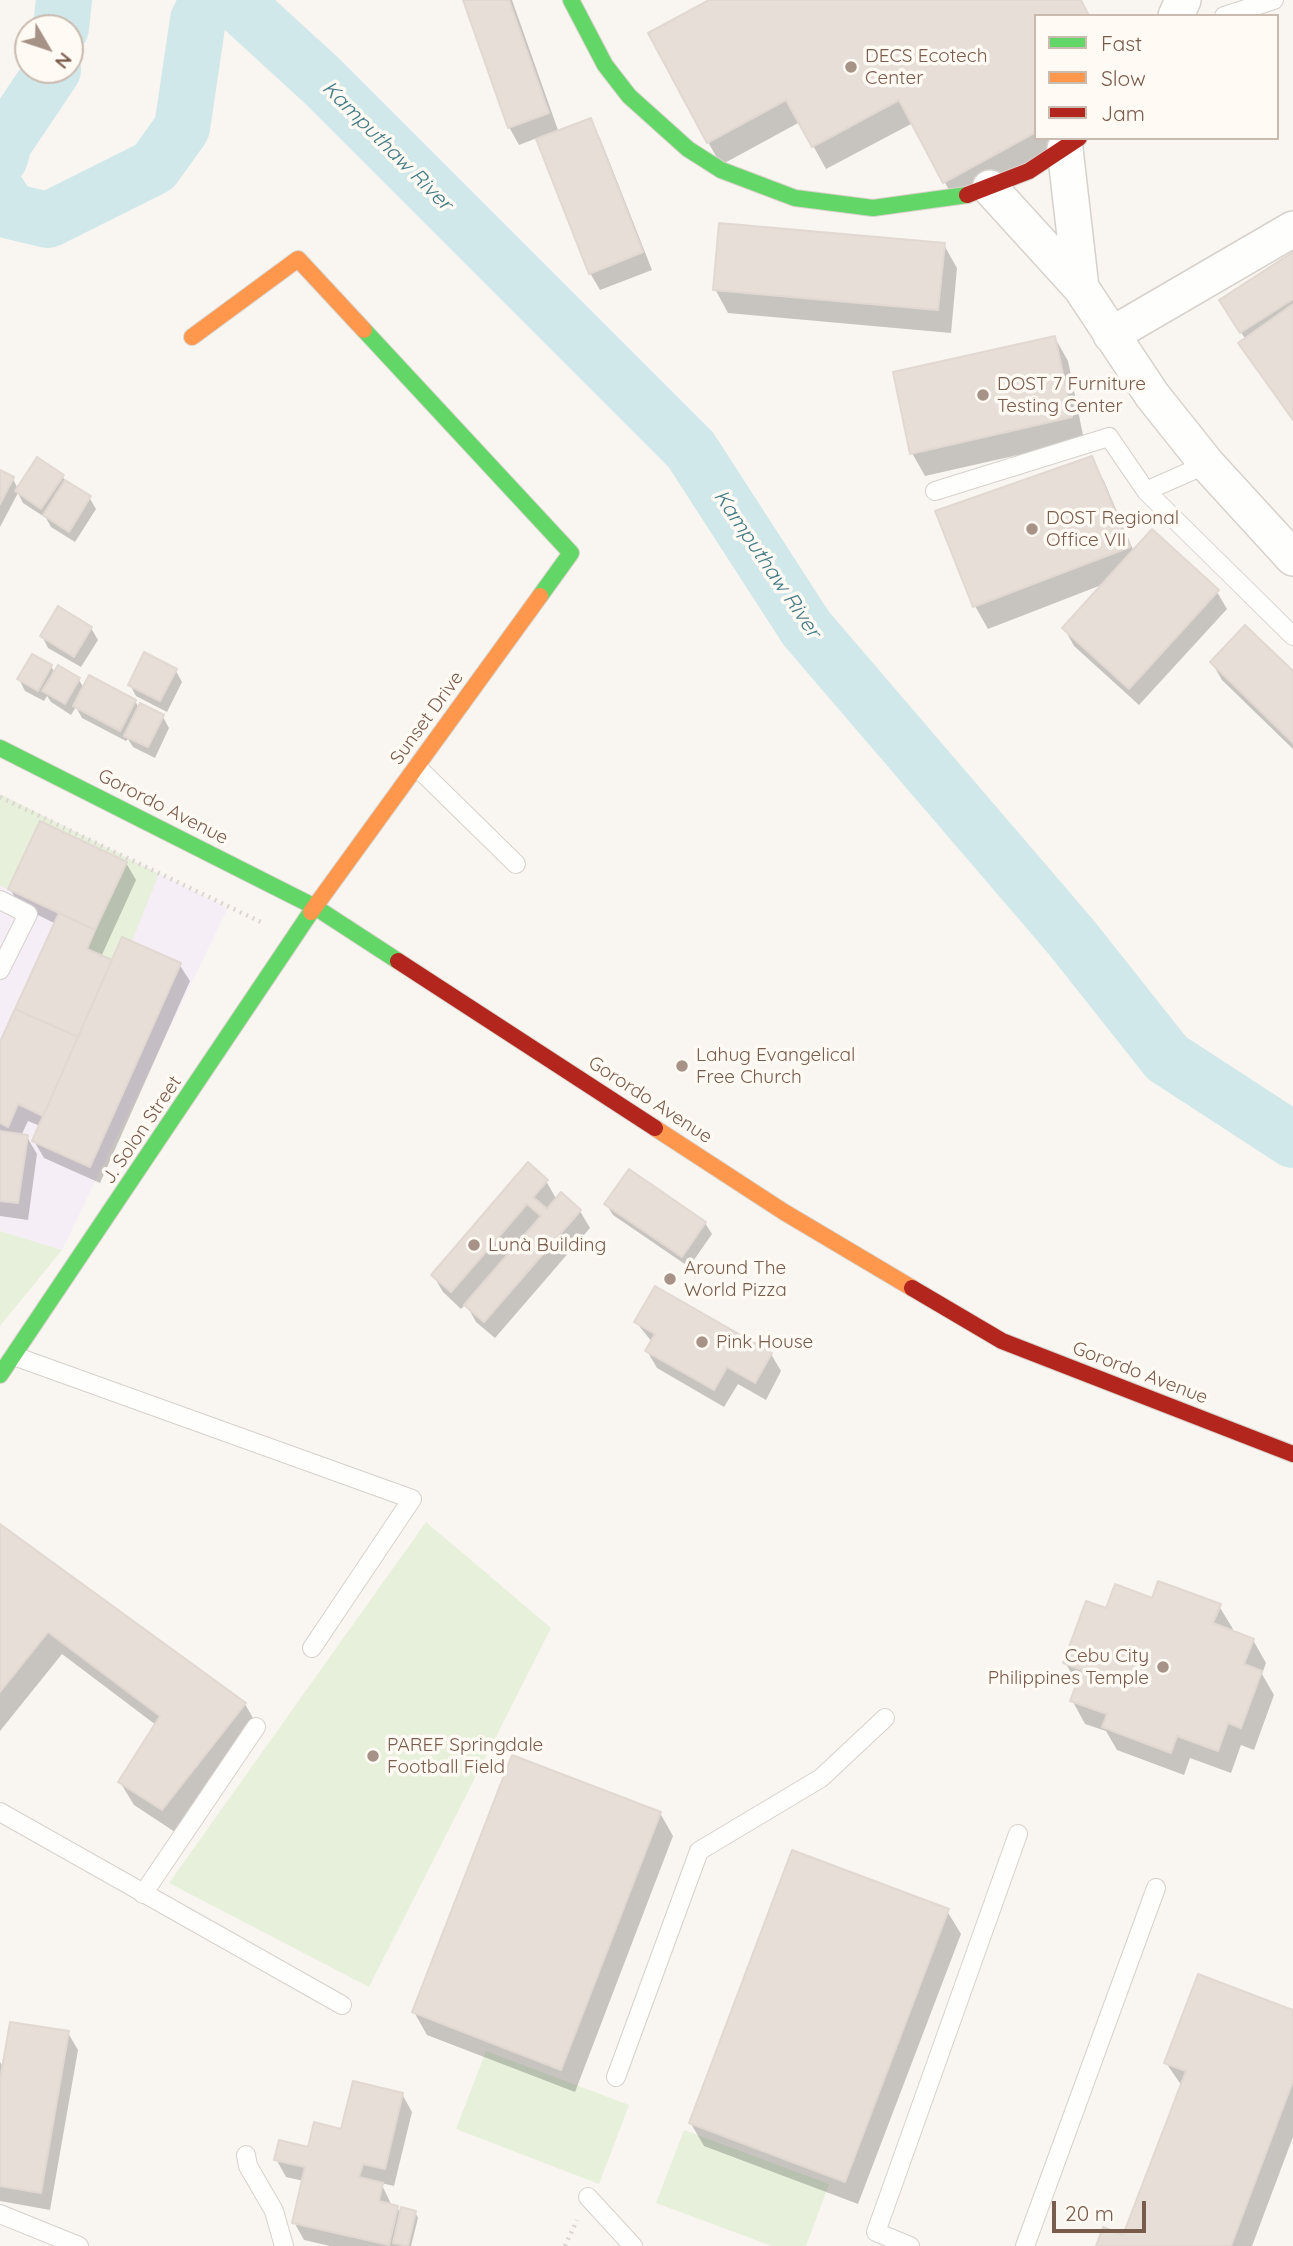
<!DOCTYPE html>
<meta charset="utf-8">
<style>
body{margin:0}
#map{position:relative;width:1293px;height:2246px;overflow:hidden;background:#f9f5f0;font-family:Quicksand,sans-serif}
canvas{display:block}
.legend{position:absolute;left:1034px;top:14px;width:245px;height:126px;box-sizing:border-box;background:#fffaf3;border:2px solid #cabbb1;margin:0;padding:9px 12px;list-style:none;font-size:21px;color:#7a5c4d}
.legend li{display:flex;align-items:center;gap:14px;height:35px}
.legend b{width:35px;border:2px solid #cabbb1}
.north{position:absolute;left:14px;top:14px;width:70px;height:70px;box-sizing:border-box;background:#fffaf3;border:2px solid #cabbb1;border-radius:50%;rotate:129deg;font-size:19px;font-weight:700;line-height:28px;text-align:center;color:#7a5c4d}
.north::after{content:'';display:block;margin:auto;width:24px;height:32px;background:#a69286;clip-path:polygon(50% 0,100% 100%,50% 72%,0 100%)}
.scale{position:absolute;left:1052px;top:2201px;width:94px;height:32px;box-sizing:border-box;border:4px solid #7a5c4d;border-top:0;padding-left:9px;font-size:21px;line-height:24px;white-space:nowrap;color:#7a5c4d;-webkit-text-stroke:5px #fffaf3;paint-order:stroke}
</style>
<div id="map">
<canvas width="1293" height="2246"></canvas>
<ul class="legend">
<li><b style="height:9px;background:#63d668"></b>Fast</li>
<li><b style="height:9px;background:#ff974d"></b>Slow</li>
<li><b style="height:9px;background:#b3261e"></b>Jam</li>
</ul>
<div class="north">N</div>
<div class="scale">20 m</div>
</div>
<script>
const g = document.querySelector('canvas').getContext('2d');
g.lineJoin = 'round';
function fillPath(path, color) {
  g.fillStyle = color;
  g.fill(path, 'evenodd');
}
function toPath(rows) {
  const path = new Path2D();
  for (const r of rows) {
    path.moveTo(r[0], r[1]);
    for (let i = 2; i < r.length; i += 2) path.lineTo(r[i], r[i + 1]);
  }
  return path;
}
function stroke(path, color, width, dash) {
  g.strokeStyle = color;
  g.lineWidth = width;
  g.lineCap = dash ? 'butt' : 'round';
  g.setLineDash(dash || []);
  g.stroke(path);
}
function label(font, color, halo, rows, align = 'center') {
  g.font = font + ' Quicksand,sans-serif';
  g.lineWidth = 7;
  g.setLineDash([]);
  g.textBaseline = 'middle';
  g.strokeStyle = halo;
  g.fillStyle = color;
  for (const [text, x, y, turn = 0] of rows) {
    g.save();
    g.translate(x, y);
    g.rotate((+turn || 0) * Math.PI / 180);
    g.textAlign = isNaN(turn) ? turn : align;
    if (halo) g.strokeText(text, 0, 0);
    g.fillText(text, 0, 0);
    g.restore();
  }
}
fillPath(toPath([
 [0,794,228,908,62,1250,0,1231]
]), '#f6eef6');
fillPath(toPath([
 [0,794,159,874,132,941,122,937,112,960,87,949,95,930,0,886],
 [0,1231,62,1250,0,1326],
 [426,1522,551,1628,369,1987,169,1883],
 [486,2051,629,2105,599,2184,456,2129],
 [684,2130,829,2184,806,2246,772,2246,656,2203]
]), '#e7f0db');
fillPath(toPath([
 [464,0,512,0,559,133,590,120,600,138,652,270,600,290,590,273,537,138,519,145,509,127],
 [713,0,1080,0,1036,16,1036,138,1079,138,957,205,913,123,826,169,800,122,721,165,708,142],
 [944,245,957,268,951,333,728,313,715,289],
 [1293,256,1293,420,1251,361,1246,340,1228,312],
 [1055,338,1068,361,1084,440,925,476,912,453],
 [1091,458,1104,481,1134,552,1217,592,1227,609,1139,705,1074,646,1064,628,1104,584,988,629,975,606],
 [0,472,13,479,18,489,62,476,67,483,89,497,96,509,75,542,51,527,46,518,23,503,18,493,0,527],
 [91,628,98,640,81,667,48,648,42,636],
 [1212,663,1293,674,1293,749,1222,680],
 [51,666,55,673,79,680,84,688,135,701,139,708,163,717,169,728,155,758,133,747,128,739,126,741,82,718,76,707,71,715,51,702,47,696,44,701,25,691,19,679],
 [176,671,182,682,167,712,136,696,130,685],
 [126,863,136,880,101,957,113,963,179,964,190,981,100,1183,44,1158,34,1141,40,1126,28,1121,21,1136,27,1137,37,1154,28,1220,0,1216,0,1046,56,924,20,906,10,889],
 [546,1181,557,1200,580,1211,590,1228,495,1338,476,1322,466,1304,461,1309,443,1292,433,1275],
 [606,1204,705,1223,712,1234,689,1267,613,1215],
 [636,1322,771,1354,781,1371,766,1400,738,1384,724,1407,657,1368,647,1351,652,1342],
 [0,1526,245,1704,258,1727,175,1832,134,1805,120,1782,156,1725,62,1654,0,1731],
 [1153,1600,1219,1606,1233,1629,1231,1632,1253,1640,1266,1663,1262,1674,1274,1695,1254,1750,1241,1745,1231,1773,1190,1758,1184,1775,1117,1750,1106,1731,1085,1724,1072,1700,1078,1685,1065,1662,1107,1611],
 [660,1813,673,1836,575,2092,427,2035,414,2012],
 [947,1911,961,1934,858,2204,704,2146,690,2122],
 [1293,2012,1293,2137,1252,2246,1098,2246,1124,2237,1182,2086,1166,2063],
 [68,2033,78,2050,50,2210,0,2201,0,2062,4,2068],
 [402,2094,412,2112,394,2186,381,2183,392,2206,397,2207,401,2215,415,2212,418,2218,411,2246,330,2246,304,2240,294,2222,304,2181,286,2177,276,2159,309,2149]
]), '#0003');
stroke(toPath([
 [226,0,237,3,321,80,691,450,806,628,1071,937,1167,1058,1293,1140],
 [61,28,64,0],
 [0,158,4,143,53,70],
 [0,195,10,211,48,220,154,167,182,128,198,20,208,0]
]), '#d0e8ea', 56);
const building = toPath([
 [463,0,509,0,549,113,508,128,463,0],
 [709,0,1081,0,1089,16,1036,16,1036,132,943,183,899,100,812,147,786,100,707,143,648,33,709,0],
 [591,118,643,252,589,274,536,139,591,118],
 [719,223,945,243,938,310,713,290,719,223],
 [1293,252,1293,299,1240,333,1219,300,1293,252],
 [1293,304,1293,420,1238,343,1293,304],
 [1055,336,1072,417,910,454,893,372,1055,336],
 [1092,456,1130,547,973,607,935,511,1092,456],
 [37,457,64,475,41,509,15,491,37,457],
 [0,470,14,477,0,504,0,470],
 [65,480,91,496,69,532,43,515,65,480],
 [1152,529,1219,590,1129,689,1062,628,1152,529],
 [58,606,92,627,74,657,40,636,58,606],
 [1245,625,1293,671,1293,743,1210,662,1245,625],
 [144,652,177,669,160,701,128,685,144,652],
 [32,654,52,665,38,691,17,679,32,654],
 [58,665,80,678,65,704,42,691,58,665],
 [89,675,136,700,120,731,73,706,89,675],
 [140,703,164,715,148,747,124,736,140,703],
 [40,821,127,862,95,930,8,889,40,821],
 [59,913,95,930,87,949,112,960,78,1037,15,1009,59,913],
 [122,937,181,963,90,1167,32,1141,122,937],
 [15,1009,78,1037,43,1116,18,1104,8,1127,0,1123,0,1042,15,1009],
 [0,1131,28,1135,18,1203,0,1201,0,1131],
 [528,1162,548,1180,533,1197,547,1209,561,1192,581,1210,484,1322,464,1305,541,1216,527,1204,451,1292,431,1275,528,1162],
 [629,1169,706,1222,682,1257,604,1204,629,1169],
 [655,1286,772,1353,755,1383,727,1367,714,1390,645,1351,655,1334,634,1322,655,1286],
 [0,1524,246,1703,162,1810,118,1782,160,1716,48,1632,0,1692,0,1524],
 [1158,1581,1221,1604,1213,1623,1254,1639,1244,1664,1262,1671,1241,1728,1228,1723,1218,1751,1177,1736,1171,1753,1102,1727,1107,1714,1070,1701,1082,1670,1063,1663,1086,1601,1106,1608,1115,1584,1152,1598,1158,1581],
 [512,1755,661,1812,561,2070,412,2012,512,1755],
 [792,1850,949,1909,845,2182,689,2123,792,1850],
 [1198,1974,1293,2010,1293,2081,1231,2246,1096,2246,1103,2227,1123,2235,1186,2071,1164,2063,1198,1974],
 [10,2022,69,2031,41,2193,0,2186,0,2080,10,2022],
 [353,2081,403,2093,385,2169,363,2164,359,2177,383,2183,379,2201,398,2206,389,2245,292,2223,305,2167,274,2160,279,2140,308,2147,314,2122,341,2129,353,2081],
 [401,2207,416,2211,408,2246,393,2243,401,2207]
]);
fillPath(building, '#e6ded7');
stroke(building, '#e2d8d2', 2);
const lane = toPath([
 [1224,16,1274,0],
 [935,491,1109,437,1146,491,1293,636],
 [1146,491,1207,464],
 [418,768,516,864],
 [0,900,28,914,0,970],
 [14,1356,412,1499,312,1648],
 [0,1812,342,2005],
 [143,1894,256,1727],
 [616,2077,699,1851,821,1778,885,1718],
 [246,2155,248,2166,274,2211,284,2246],
 [588,2197,633,2246],
 [0,2214,79,2246],
 [910,2246,876,2232,1018,1834],
 [1025,2246,1156,1888]
]);
const street = toPath([
 [1176,16,1183,0],
 [1065,149,1081,288],
 [990,188,1081,288,1152,395,1207,464,1293,558],
 [1111,335,1293,229]
]);
const fast = toPath([
 [571,0,605,65,629,96,688,149,721,170,795,198,873,208,967,195],
 [364,330,571,553,540,596],
 [0,748,315,907,398,961],
 [0,1375,311,912]
]);
const slow = toPath([
 [192,337,298,259,364,330],
 [311,912,540,596],
 [655,1128,784,1212,912,1288]
]);
const jam = toPath([
 [967,195,1029,171,1079,138],
 [398,961,655,1128],
 [912,1288,1002,1341,1293,1454]
]);
stroke(lane, '#d7d1cb', 20);
stroke(street, '#d7d1cb', 38);
stroke(fast, '#d9d2cb', 18);
stroke(slow, '#d9d2cb', 18);
stroke(jam, '#d9d2cb', 18);
stroke(toPath([
 [0,797,263,923],
 [565,2246,577,2220]
]), '#dcd5d0', 4.5, [2, 5]);
stroke(lane, '#fefefd', 18);
stroke(street, '#fefefd', 35);
stroke(fast, '#63d668', 16);
stroke(slow, '#ff974d', 16);
stroke(jam, '#b3261e', 16);
for (const [x, y, r, color] of [
 [851,67,7,"#a69286"],
 [983,395,7,"#a69286"],
 [1032,529,7,"#a69286"],
 [682,1066,7,"#a69286"],
 [474,1245,7,"#a69286"],
 [670,1279,7,"#a69286"],
 [702,1342,7,"#a69286"],
 [1163,1667,7,"#a69286"],
 [373,1756,7,"#a69286"]
]) {
  const dot = new Path2D();
  dot.arc(x, y, r, 0, 2 * Math.PI);
  g.fillStyle = color;
  g.fill(dot);
  stroke(dot, '#fffaf3', 2.5);
}
label('19px', '#7a5c4d', '#fffaf3', [
 ["DECS Ecotech",865,56],
 ["Center",865,78],
 ["DOST 7 Furniture",997,384],
 ["Testing Center",997,406],
 ["DOST Regional",1046,518],
 ["Office VII",1046,540],
 ["Lahug Evangelical",696,1055],
 ["Free Church",696,1077],
 ["Lunà Building",488,1245],
 ["Around The",684,1268],
 ["World Pizza",684,1290],
 ["Pink House",716,1342],
 ["Cebu City",1149,1656,"right"],
 ["Philippines Temple",1149,1678,"right"],
 ["PAREF Springdale",387,1745],
 ["Football Field",387,1767]
], 'left');
label('19px', '#7a5c4d', '#fffaf3', [
 ["Sunset Drive",427,718,-54],
 ["Gorordo Avenue",163,807,27],
 ["Gorordo Avenue",650,1100,33],
 ["J. Solon Street",142,1130,-56],
 ["Gorordo Avenue",1140,1373,21]
]);
label('italic 21px', '#437c86', '#fffaf3', [
 ["Kamputhaw River",387,146,45],
 ["Kamputhaw River",767,564,56]
]);
</script>
